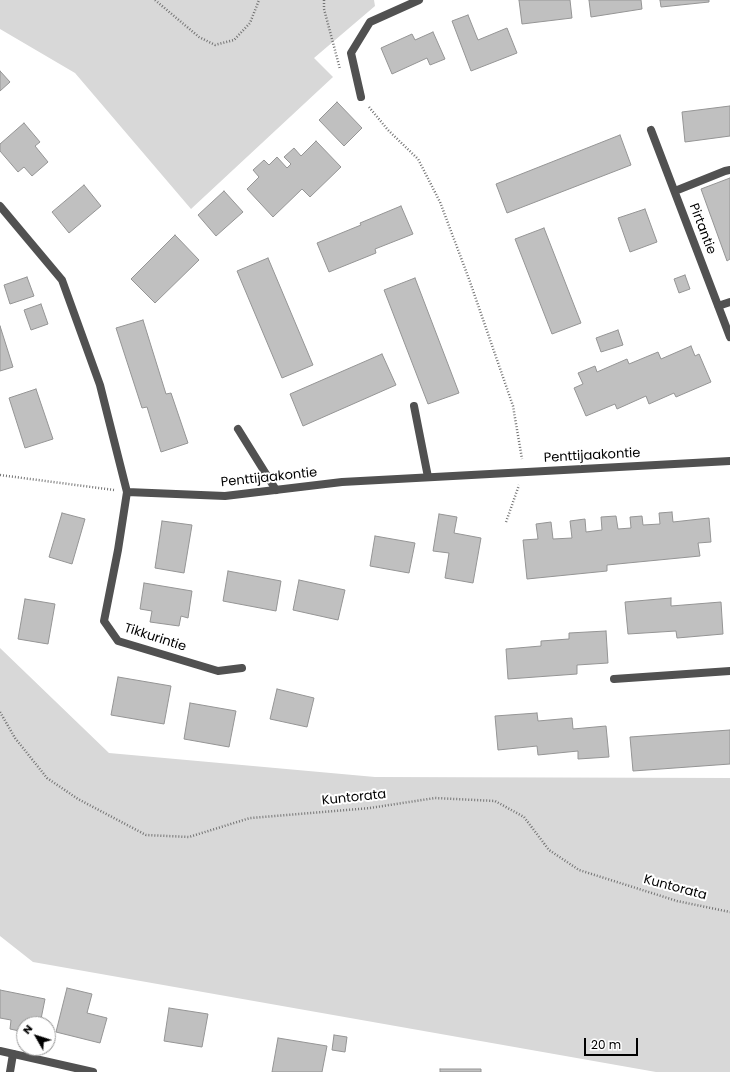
<!DOCTYPE html>
<style>
body{margin:0}
#map{position:relative;width:730px;height:1072px;overflow:hidden;background:#fff;font-family:Poppins,sans-serif}
canvas{display:block}
.north{position:absolute;left:16px;top:1016px;width:40px;height:40px;box-sizing:border-box;background:#fff;border:1px solid #999;border-radius:50%;rotate:309deg;font-size:11px;font-weight:700;line-height:16px;text-align:center;color:#000}
.north::after{content:'';display:block;margin:auto;width:14px;height:18px;background:#000;clip-path:polygon(50% 0,100% 100%,50% 72%,0 100%)}
.scale{position:absolute;left:584px;top:1038px;width:54px;height:18px;box-sizing:border-box;border:2px solid #000;border-top:0;padding-left:5px;font-size:12px;line-height:14px;white-space:nowrap;color:#000;-webkit-text-stroke:3px #fff;paint-order:stroke}
</style>
<div id="map">
<canvas width="730" height="1072"></canvas>
<div class="north">N</div>
<div class="scale">20 m</div>
</div>
<script>
const g = document.querySelector('canvas').getContext('2d');
g.lineJoin = 'round';
function fillPath(path, color) {
  g.fillStyle = color;
  g.fill(path, 'evenodd');
}
function toPath(rows) {
  const path = new Path2D();
  for (const r of rows) {
    path.moveTo(r[0], r[1]);
    for (let i = 2; i < r.length; i += 2) path.lineTo(r[i], r[i + 1]);
  }
  return path;
}
function stroke(path, color, width, dash) {
  g.strokeStyle = color;
  g.lineWidth = width;
  g.lineCap = dash ? 'butt' : 'round';
  g.setLineDash(dash || []);
  g.stroke(path);
}
function label(font, color, halo, rows, align = 'center') {
  g.font = font + ' Poppins,sans-serif';
  g.lineWidth = 4;
  g.setLineDash([]);
  g.textBaseline = 'middle';
  g.strokeStyle = halo;
  g.fillStyle = color;
  for (const [text, x, y, turn = 0] of rows) {
    g.save();
    g.translate(x, y);
    g.rotate((+turn || 0) * Math.PI / 180);
    g.textAlign = isNaN(turn) ? turn : align;
    if (halo) g.strokeText(text, 0, 0);
    g.fillText(text, 0, 0);
    g.restore();
  }
}
fillPath(toPath([
 [0,0,374,0,375,6,314,58,333,77,191,209,75,73,0,29],
 [0,648,109,753,375,777,730,778,730,1072,656,1072,33,962,0,936]
]), '#d8d8d8');
const building = toPath([
 [519,0,570,0,572,18,522,24,519,0],
 [589,0,641,0,642,9,591,17,589,0],
 [660,0,709,0,709,2,661,7,660,0],
 [468,15,478,40,507,28,517,53,471,71,452,21,468,15],
 [433,32,445,59,430,65,427,58,392,74,381,48,412,34,415,40,433,32],
 [0,71,10,82,0,91,0,71],
 [337,102,362,128,344,146,319,120,337,102],
 [730,106,730,136,685,142,682,112,730,106],
 [24,123,40,142,35,146,48,162,32,176,24,167,18,172,0,151,0,144,24,123],
 [620,135,631,165,507,213,496,184,620,135],
 [316,141,341,167,310,197,302,189,273,217,247,189,259,177,253,170,264,160,269,165,277,157,287,168,291,164,284,157,294,148,301,156,316,141],
 [730,178,730,259,727,261,701,189,730,178],
 [84,185,101,206,69,233,52,212,84,185],
 [224,191,243,212,216,236,198,215,224,191],
 [401,206,413,234,375,249,376,253,329,272,317,243,361,225,360,223,401,206],
 [645,209,657,242,630,252,618,218,645,209],
 [544,228,581,323,552,334,515,239,544,228],
 [175,235,199,260,155,303,131,279,175,235],
 [268,258,313,365,282,378,237,271,268,258],
 [685,275,690,289,679,293,674,279,685,275],
 [27,277,34,296,10,304,4,285,27,277],
 [415,278,459,393,428,404,384,290,415,278],
 [41,304,48,324,31,330,24,310,41,304],
 [143,320,166,394,171,393,188,443,161,452,147,407,142,408,116,328,143,320],
 [0,326,13,367,0,371,0,326],
 [618,330,623,345,601,352,596,338,618,330],
 [691,346,695,356,699,354,711,382,676,397,674,393,649,404,646,396,617,409,615,404,586,416,574,388,583,384,578,373,595,366,597,372,627,359,629,364,658,352,661,359,691,346],
 [382,354,396,385,303,426,290,394,382,354],
 [36,389,53,439,25,448,9,398,36,389],
 [672,512,673,522,709,518,711,542,698,543,700,556,607,565,607,571,527,579,523,540,538,539,536,524,551,522,553,539,572,538,570,521,585,519,586,532,602,530,601,517,616,516,618,529,631,528,630,517,642,516,643,525,660,524,659,513,672,512],
 [62,513,85,519,72,564,49,557,62,513],
 [439,514,457,517,454,533,481,538,473,583,445,578,449,553,433,551,439,514],
 [162,521,192,525,184,573,155,568,162,521],
 [375,536,415,543,409,573,370,566,375,536],
 [228,571,281,581,276,611,223,601,228,571],
 [299,580,345,590,338,620,293,610,299,580],
 [144,583,192,591,188,618,181,616,179,626,150,622,152,611,140,609,144,583],
 [671,598,671,606,721,602,723,634,677,638,676,631,628,634,625,602,671,598],
 [25,599,55,604,48,644,18,639,25,599],
 [606,631,608,663,577,665,577,674,508,679,506,649,541,646,541,641,569,639,569,633,606,631],
 [118,677,171,686,164,724,111,715,118,677],
 [277,689,314,698,307,727,270,719,277,689],
 [190,703,236,711,229,747,184,739,190,703],
 [537,713,538,721,572,718,573,729,606,726,609,757,578,759,578,751,538,755,537,746,498,750,495,716,537,713],
 [730,730,730,764,633,771,630,737,730,730],
 [67,988,92,994,87,1013,107,1018,100,1043,56,1032,67,988],
 [0,990,45,999,40,1024,24,1024,24,1032,10,1029,11,1020,0,1018,0,990],
 [169,1008,208,1014,202,1047,164,1041,169,1008],
 [334,1035,347,1037,345,1052,332,1050,334,1035],
 [278,1038,327,1046,322,1072,272,1072,278,1038],
 [440,1069,481,1069,481,1072,440,1072,440,1069]
]);
fillPath(building, '#c0c0c0');
stroke(building, '#959595', 1);
stroke(toPath([
 [155,0,199,37,215,45,234,40,250,23,259,0],
 [324,0,324,9,340,69],
 [369,107,388,130,418,159,440,202,469,279,513,406,522,459],
 [0,475,114,490],
 [506,522,519,485],
 [0,712,15,738,47,778,78,799,146,835,189,837,250,818,370,808,435,798,495,801,524,817,549,850,579,870,677,901,730,912]
]), '#737373', 2.5, [1, 2]);
stroke(toPath([
 [414,406,428,477],
 [238,429,276,490],
 [614,679,730,671],
 [10,1072,13,1054]
]), '#515151', 8);
stroke(toPath([
 [361,97,351,53,370,22,419,0],
 [651,130,730,337],
 [675,191,725,171,730,170],
 [0,206,62,280,100,385,127,492,225,496,342,482,730,461],
 [718,306,730,302],
 [127,492,118,550,104,621,118,641,218,671,242,668],
 [0,1051,93,1072]
]), '#515151', 8);
label('13px', '#000', '#fff', [
 ["Pirtantie",702,229,69],
 ["Penttijaakontie",592,456,-3],
 ["Penttijaakontie",269,478,-6],
 ["Tikkurintie",155,638,18],
 ["Kuntorata",354,798,-6],
 ["Kuntorata",675,888,15]
]);
</script>
